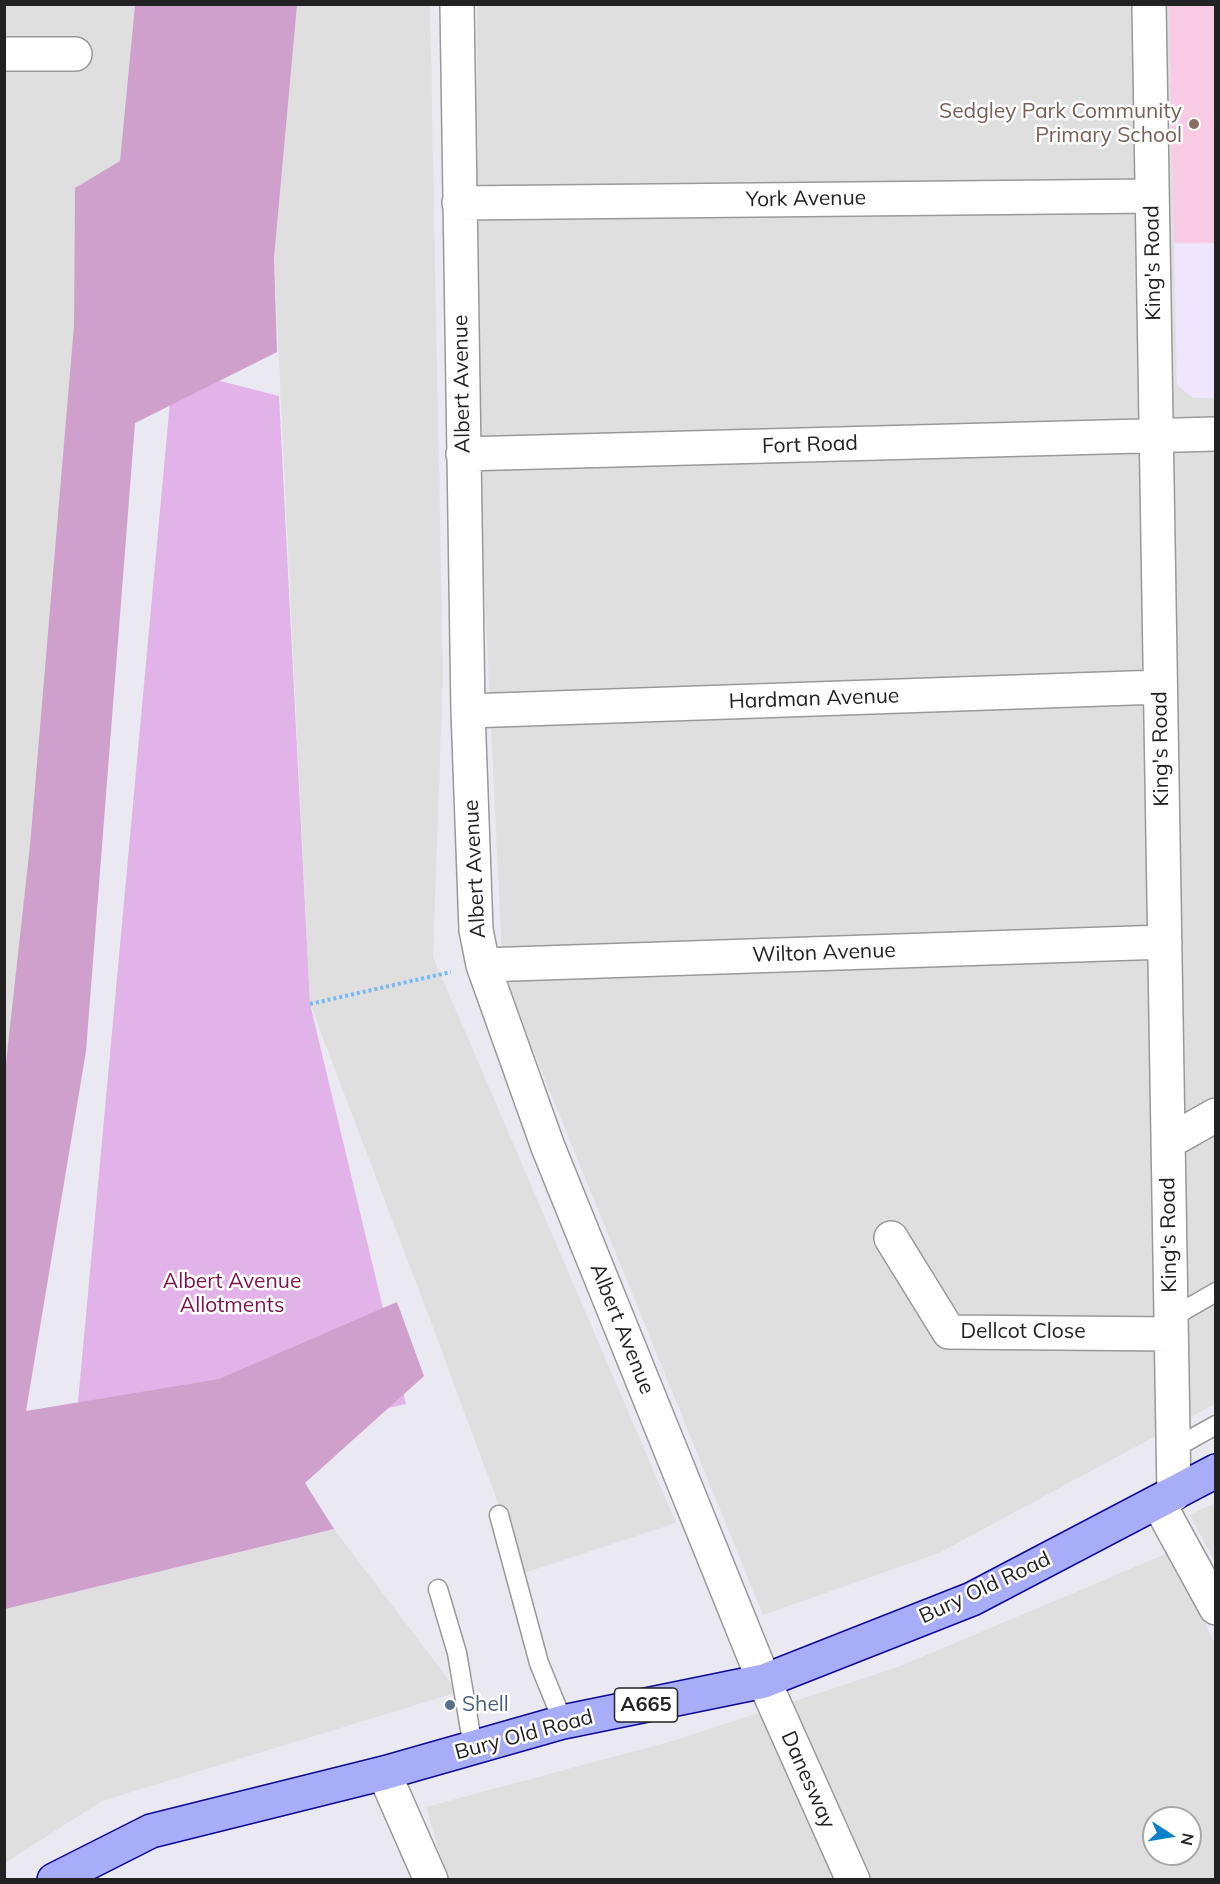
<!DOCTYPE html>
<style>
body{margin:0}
#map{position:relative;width:1220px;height:1884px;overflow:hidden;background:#eae9f1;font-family:Mulish,sans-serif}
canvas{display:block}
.frame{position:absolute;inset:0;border:6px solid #222;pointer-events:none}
.north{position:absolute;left:1142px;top:1806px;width:60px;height:60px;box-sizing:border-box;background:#fff;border:2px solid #a7a7a7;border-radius:50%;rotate:102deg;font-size:16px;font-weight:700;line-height:24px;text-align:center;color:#222}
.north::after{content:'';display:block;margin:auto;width:21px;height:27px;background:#0a82ca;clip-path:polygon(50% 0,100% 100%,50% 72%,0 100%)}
</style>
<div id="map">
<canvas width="1220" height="1884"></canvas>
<div class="frame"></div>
<div class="north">N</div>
</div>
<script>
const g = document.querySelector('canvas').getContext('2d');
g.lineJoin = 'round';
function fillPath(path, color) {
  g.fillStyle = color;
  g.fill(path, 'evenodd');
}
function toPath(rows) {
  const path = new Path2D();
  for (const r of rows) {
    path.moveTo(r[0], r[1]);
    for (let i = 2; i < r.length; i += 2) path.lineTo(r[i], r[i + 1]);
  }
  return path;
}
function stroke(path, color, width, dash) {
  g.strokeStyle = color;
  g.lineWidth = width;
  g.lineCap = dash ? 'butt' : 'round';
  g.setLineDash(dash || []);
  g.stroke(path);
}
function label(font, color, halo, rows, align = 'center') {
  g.font = font + ' Mulish,sans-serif';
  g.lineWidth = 5;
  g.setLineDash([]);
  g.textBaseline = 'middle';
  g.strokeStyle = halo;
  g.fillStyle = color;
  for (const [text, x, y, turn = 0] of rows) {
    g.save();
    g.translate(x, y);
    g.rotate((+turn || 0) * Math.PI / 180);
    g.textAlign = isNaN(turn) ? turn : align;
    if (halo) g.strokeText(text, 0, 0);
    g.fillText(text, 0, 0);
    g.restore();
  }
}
fillPath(toPath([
 [5,5,135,5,120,161,75,189,74,325,30,845,5,1081],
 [297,5,430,5,443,675,433,957,676,1523,524,1573,428,1314,310,1004,274,258],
 [477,5,1215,5,1215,1404,939,1553,763,1615,503,976,478,454],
 [1215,1503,1215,1562,1190,1515],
 [334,1529,458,1692,102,1801,5,1863,5,1609],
 [1168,1553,1215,1643,1215,1879,447,1879,426,1807,676,1740,898,1667],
 [1154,1818,1190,1818,1190,1854,1154,1854]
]), '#dfdfe0');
fillPath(toPath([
 [1169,5,1215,5,1215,398,1193,398,1177,385]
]), '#efe6fe');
fillPath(toPath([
 [173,369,279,396,310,1004,406,1404,71,1478]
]), '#e2b3e8');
fillPath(toPath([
 [135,5,297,5,274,258,277,352,135,423,86,1051,26,1411,219,1379,397,1302,424,1376,305,1483,334,1529,5,1609,4,1081,30,845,74,325,75,188,120,161]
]), '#cea0cb');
fillPath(toPath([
 [1169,5,1215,5,1215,243,1174,243]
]), '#f8cae3');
const lane = toPath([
 [1171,1318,1216,1292],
 [1173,1449,1216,1425],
 [499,1515,539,1663,563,1722],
 [438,1589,457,1653,473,1747]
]);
const street = toPath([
 [457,4,468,711,476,930,483,965,548,1147,764,1681,853,1880],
 [1149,4,1174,1494],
 [4,54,75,54],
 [459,203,1152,196],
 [463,454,1216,434],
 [468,711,1160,687],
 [483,965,1165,942],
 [1168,1142,1216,1115],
 [891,1238,949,1332,1171,1334],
 [1158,1502,1216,1608],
 [384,1773,431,1880]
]);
const primary = toPath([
 [54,1880,151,1831,384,1773,563,1722,764,1681,972,1599,1216,1471]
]);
stroke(lane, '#999', 21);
stroke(street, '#999', 36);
stroke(primary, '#0e0898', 36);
stroke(toPath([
 [310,1004,451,972]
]), '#78b9f3', 4, [3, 3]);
stroke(lane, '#fff', 18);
stroke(street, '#fff', 33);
stroke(primary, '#a8adf8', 33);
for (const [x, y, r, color] of [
 [1194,124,6,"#8d6e63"],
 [450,1705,6,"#5c6f8a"]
]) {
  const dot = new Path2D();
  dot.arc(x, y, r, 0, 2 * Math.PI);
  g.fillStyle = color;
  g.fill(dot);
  stroke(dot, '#fff', 2);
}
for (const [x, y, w] of [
 [646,1705,63]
]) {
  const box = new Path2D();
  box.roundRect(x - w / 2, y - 17, w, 34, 4.5);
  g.fillStyle = '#fff';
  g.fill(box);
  stroke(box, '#222', 1.5);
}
label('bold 20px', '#222', null, [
 ["A665",646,1705]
]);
label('21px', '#785e54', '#fff', [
 ["Sedgley Park Community",1182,112],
 ["Primary School",1182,136]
], 'right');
label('21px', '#222', '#fff', [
 ["York Avenue",806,199,-1],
 ["King's Road",1153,263,-91],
 ["Albert Avenue",462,384,-91],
 ["Fort Road",810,445,-2],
 ["Hardman Avenue",814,699,-2],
 ["King's Road",1161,749,-91],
 ["Albert Avenue",475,869,-93],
 ["Wilton Avenue",824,953,-2],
 ["King's Road",1169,1235,-91],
 ["Albert Avenue",622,1329,68],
 ["Dellcot Close",1023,1332],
 ["Bury Old Road",985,1588,-25],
 ["Bury Old Road",524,1735,-15],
 ["Danesway",808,1780,66]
]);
label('21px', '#7e124c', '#fff', [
 ["Albert Avenue",232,1282],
 ["Allotments",232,1306]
]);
label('21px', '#4e5e75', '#fff', [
 ["Shell",462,1705]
], 'left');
</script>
